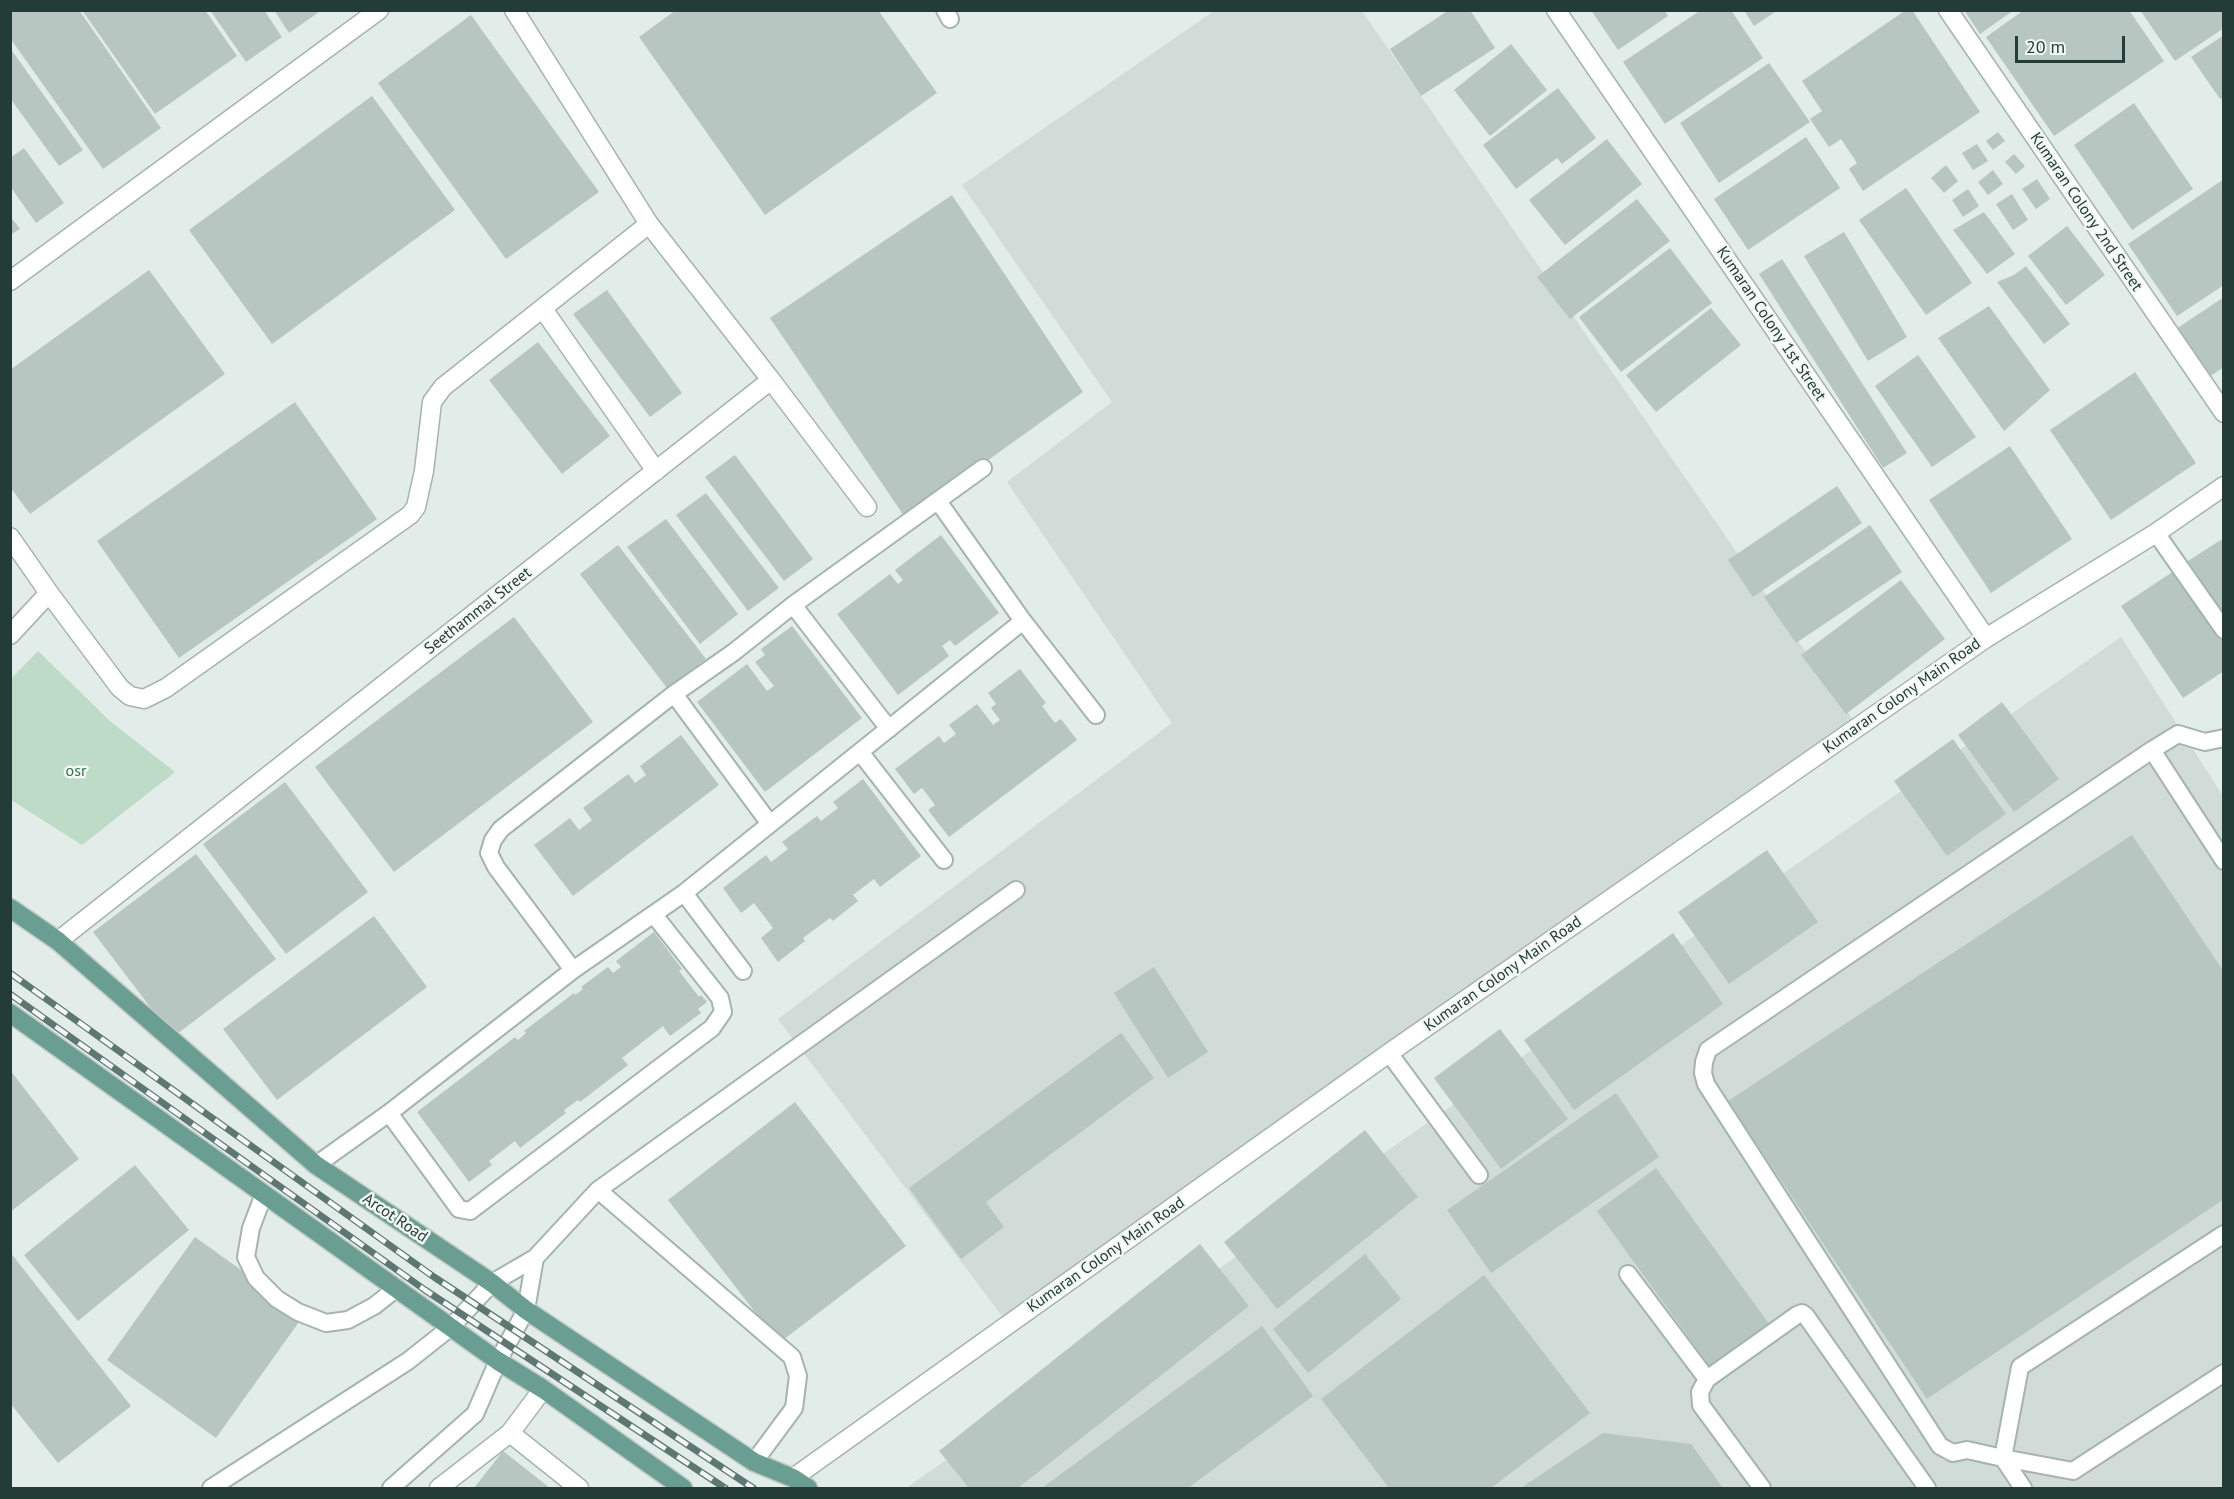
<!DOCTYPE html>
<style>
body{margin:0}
#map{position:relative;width:2234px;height:1499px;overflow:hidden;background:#e2ece8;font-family:"PT Sans",sans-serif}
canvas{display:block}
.frame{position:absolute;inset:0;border:12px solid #233c35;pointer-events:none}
.scale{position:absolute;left:2015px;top:36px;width:110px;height:27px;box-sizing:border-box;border:3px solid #233c35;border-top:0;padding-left:8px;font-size:18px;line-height:21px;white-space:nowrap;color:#233c35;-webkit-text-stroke:4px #f3f8f6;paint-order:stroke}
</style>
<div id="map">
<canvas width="2234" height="1499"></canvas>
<div class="frame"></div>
<div class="scale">20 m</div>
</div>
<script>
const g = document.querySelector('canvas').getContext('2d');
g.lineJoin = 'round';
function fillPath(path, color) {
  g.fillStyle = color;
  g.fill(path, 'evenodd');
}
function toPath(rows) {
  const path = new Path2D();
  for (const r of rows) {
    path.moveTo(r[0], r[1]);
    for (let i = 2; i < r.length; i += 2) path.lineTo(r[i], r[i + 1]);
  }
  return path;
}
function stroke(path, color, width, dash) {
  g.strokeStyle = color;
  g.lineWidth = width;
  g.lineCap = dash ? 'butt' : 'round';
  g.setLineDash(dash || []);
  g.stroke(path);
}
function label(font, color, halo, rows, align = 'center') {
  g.font = font + ' "PT Sans",sans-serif';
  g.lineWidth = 5;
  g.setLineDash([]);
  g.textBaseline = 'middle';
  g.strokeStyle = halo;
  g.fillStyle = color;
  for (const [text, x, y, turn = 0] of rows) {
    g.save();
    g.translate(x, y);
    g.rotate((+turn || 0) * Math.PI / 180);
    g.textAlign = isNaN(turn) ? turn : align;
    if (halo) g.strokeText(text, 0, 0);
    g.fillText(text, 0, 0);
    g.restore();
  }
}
fillPath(toPath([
 [1214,11,1362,11,1857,726,1005,1320,778,1019,1172,723,1007,482,1112,402,962,185],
 [2121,637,2223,796,2223,1488,906,1488]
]), '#d1dbd7');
fillPath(toPath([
 [38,651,111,722,175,772,82,845,11,800,11,679]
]), '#bddbc6');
fillPath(toPath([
 [10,10,79,10,161,128,103,169,10,38],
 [82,10,205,10,237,56,155,114],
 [210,10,264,10,282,37,246,62],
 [274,10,322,10,289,33],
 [676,10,878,10,937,93,765,215,639,37],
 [1449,10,1470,10,1495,48,1421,96,1390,49],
 [1591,10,1664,10,1668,16,1618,50],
 [1701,10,1731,10,1763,58,1665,124,1623,62],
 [1744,10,1778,10,1754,26],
 [1906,10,1912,10,1980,112,1863,191,1849,169,1857,163,1841,139,1829,147,1810,119,1822,111,1802,81],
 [1964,10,2014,10,1980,34],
 [2024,10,2129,10,2164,61,2054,136,1986,37],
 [2140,10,2224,10,2224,28,2175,61],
 [471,15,599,192,506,259,378,83],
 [2224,35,2224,97,2220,99,2191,57],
 [1511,44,1547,90,1490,136,1454,90],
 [10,48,83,150,59,166,10,98],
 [1769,63,1810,122,1719,183,1680,123],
 [1558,88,1596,138,1562,164,1557,158,1516,189,1483,145],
 [372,96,455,210,272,344,189,230],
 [2134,103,2193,189,2132,230,2074,145],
 [1998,132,2005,141,1993,150,1986,141],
 [1806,137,1840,188,1748,250,1714,199],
 [1607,139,1642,184,1565,245,1529,200],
 [1977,144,1988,161,1973,170,1962,153],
 [24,148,64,203,36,223,10,186,10,158],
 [2014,154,2025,166,2016,174,2005,162],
 [1946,165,1958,181,1944,193,1931,178],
 [1993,170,2003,184,1988,195,1978,182],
 [2037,179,2050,199,2036,209,2022,189],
 [2224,179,2224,285,2177,316,2128,244],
 [1906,188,1972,283,1926,315,1859,220],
 [1968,189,1979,206,1963,217,1952,200],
 [2012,194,2028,220,2013,230,1996,204],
 [952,195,1083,392,906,519,770,318],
 [1637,199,1670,241,1570,319,1537,277],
 [1984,212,2015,254,1987,274,1953,230],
 [10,216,20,229,10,235],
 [2067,226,2105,275,2066,305,2028,256],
 [1844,232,1907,337,1868,361,1804,256],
 [1670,248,1712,303,1621,372,1579,317],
 [1782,259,1907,453,1883,468,1759,274],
 [2026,266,2070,324,2044,344,1997,282,2014,275],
 [149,270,225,374,30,514,10,487,10,370],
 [607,290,682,393,650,417,573,314],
 [2224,297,2224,367,2209,377,2176,329],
 [1989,306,2050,390,2004,431,1938,338],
 [1711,308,1741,345,1656,412,1626,375],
 [538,342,610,436,562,474,489,380],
 [1918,355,1976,437,1932,467,1875,386],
 [2135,372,2196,463,2111,520,2050,430],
 [295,402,377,519,179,658,97,541],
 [2010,446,2072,539,1991,593,1929,500],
 [735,455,813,559,784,581,705,477],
 [1837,486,1862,523,1753,597,1728,560],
 [706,493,779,588,748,611,676,515],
 [666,519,738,614,700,644,627,547],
 [1870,525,1902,572,1796,643,1764,597],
 [941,535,999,613,955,646,950,640,942,646,949,656,898,695,837,614,890,574,898,584,903,580,895,570],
 [2224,538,2224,614,2188,561],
 [618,545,706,659,667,688,580,574],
 [2177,569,2224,638,2224,671,2183,698,2121,606],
 [1901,580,1945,639,1846,714,1801,655],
 [514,617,593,722,394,872,315,767],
 [792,626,862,718,765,792,697,702,747,664,767,691,774,686,755,662,765,655,761,649],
 [1020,669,1046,703,1042,706,1055,723,1061,719,1077,740,949,837,928,810,935,805,922,788,914,794,895,769,939,736,944,743,956,734,949,725,977,704,993,725,1000,720,991,708,996,704,988,693],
 [2002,702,2059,779,2014,812,1958,735],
 [681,735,719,785,573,896,534,845,570,818,579,830,592,820,583,808,628,774,635,783,646,775,640,766],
 [1953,739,2006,814,1947,856,1894,781],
 [863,779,921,856,880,887,874,879,853,895,858,901,833,921,830,918,803,938,805,941,778,962,761,938,773,928,754,903,741,913,723,888,766,855,771,862,788,849,782,842,817,816,821,821,838,808,833,802],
 [285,782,368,892,286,954,203,844],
 [2132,835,2224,972,2224,1199,1927,1399,1728,1101],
 [1767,850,1818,922,1729,984,1678,912],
 [196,854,276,959,173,1037,93,932],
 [374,916,427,987,277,1100,223,1029],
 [654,932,682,969,679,971,699,997,701,995,707,1002,698,1009,701,1013,670,1036,663,1026,622,1058,628,1065,580,1102,578,1100,564,1110,566,1113,520,1148,515,1141,489,1161,492,1165,469,1182,417,1112,515,1037,518,1040,526,1033,524,1031,574,993,575,995,583,989,581,987,608,967,613,973,621,967,616,961],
 [1673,933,1723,1004,1574,1110,1524,1040],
 [1154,967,1208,1052,1168,1078,1114,993],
 [1500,1029,1568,1119,1501,1169,1434,1078],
 [1121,1033,1154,1078,986,1202,1004,1227,961,1259,909,1188],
 [10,1070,79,1159,10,1212],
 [1616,1093,1659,1157,1491,1273,1447,1210],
 [795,1102,906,1246,779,1343,668,1200],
 [1365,1130,1418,1197,1277,1309,1224,1242],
 [135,1165,189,1230,78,1321,24,1255],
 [1656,1168,1772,1328,1713,1371,1597,1211],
 [195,1237,304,1315,216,1438,107,1360],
 [1200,1244,1249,1306,1018,1488,969,1488,939,1451],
 [10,1252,131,1406,58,1463,10,1403],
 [1365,1254,1401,1299,1308,1373,1273,1329],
 [1484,1275,1590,1413,1491,1488,1389,1488,1321,1399],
 [1262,1326,1313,1396,1188,1488,1042,1488],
 [1603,1433,1691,1444,1723,1488,1521,1488],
 [503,1451,550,1488,474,1488]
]), '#b8c6c1');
const service = toPath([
 [945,10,950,19],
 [938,501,1023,621,1096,715],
 [2156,533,2224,630],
 [793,605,889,729],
 [674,694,770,824],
 [2224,738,2205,742,2178,734,2152,750,2224,861],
 [860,752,944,860],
 [684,893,743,971],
 [573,970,496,867,489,853,493,840,501,829,674,694,734,652,793,605,983,468],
 [1389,1053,1479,1175],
 [389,1113,459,1209,470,1211,712,1028,723,1012,720,998,654,915],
 [316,1165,389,1113,573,970,684,893,1023,621],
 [598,1190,792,1357,798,1376,794,1408,754,1462],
 [264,1194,251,1228,246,1257,256,1278,277,1299,298,1312,326,1323,348,1320,374,1306,397,1288],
 [2224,1234,2020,1367,2003,1458,2073,1471,2224,1373],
 [1628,1274,1707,1379],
 [211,1488,408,1361,451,1327,492,1283,535,1258,598,1190,1016,890],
 [391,1488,475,1414,498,1361,526,1310,535,1258],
 [1762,1488,1701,1405,1700,1392,1707,1379,1797,1315,1802,1313,1806,1316,1927,1488],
 [2023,1488,2003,1458,1967,1450,1953,1453,1940,1446,1706,1084,1703,1073,1704,1062,1708,1050,2152,750]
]);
const minor = toPath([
 [1556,10,1986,638],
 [1948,10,2224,413],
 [649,224,771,380],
 [10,281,379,10],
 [543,309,656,471],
 [10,537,49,593,120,688,130,696,144,699,166,688,410,515,416,507,424,471,432,402,443,387,649,224,514,10],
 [10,635,49,593],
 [58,941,771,380,867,507],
 [510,1433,579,1488],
 [439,1488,510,1433,543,1389]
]);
const tertiary = toPath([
 [793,1478,1389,1053,1986,638,2156,533,2224,486]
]);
const primary = toPath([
 [10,908,58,941,316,1165,492,1283,526,1310,754,1462,793,1478,808,1488],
 [10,1013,498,1361,543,1389,683,1488]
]);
stroke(service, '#a5b4af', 20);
stroke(minor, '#a5b4af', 21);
stroke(tertiary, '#a5b4af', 21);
stroke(primary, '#c1c8c6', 21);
stroke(service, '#fff', 16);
stroke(minor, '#fff', 18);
stroke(tertiary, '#fff', 18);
stroke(primary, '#6a9e92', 18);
const rail = toPath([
 [10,973,434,1277,753,1488],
 [10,994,425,1290,725,1488]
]);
stroke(rail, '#5e7771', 7);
stroke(rail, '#f3f8f6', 4.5, [14]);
label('16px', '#233c35', '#f3f8f6', [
 ["Kumaran Colony 2nd Street",2086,212,56],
 ["Kumaran Colony 1st Street",1771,324,56],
 ["Seethammal Street",478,611,-38],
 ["Kumaran Colony Main Road",1902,696,-35],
 ["Kumaran Colony Main Road",1503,974,-35],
 ["Arcot Road",395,1218,34],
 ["Kumaran Colony Main Road",1106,1255,-35]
]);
label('16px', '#30704a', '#f3f8f6', [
 ["osr",76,771]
]);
</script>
